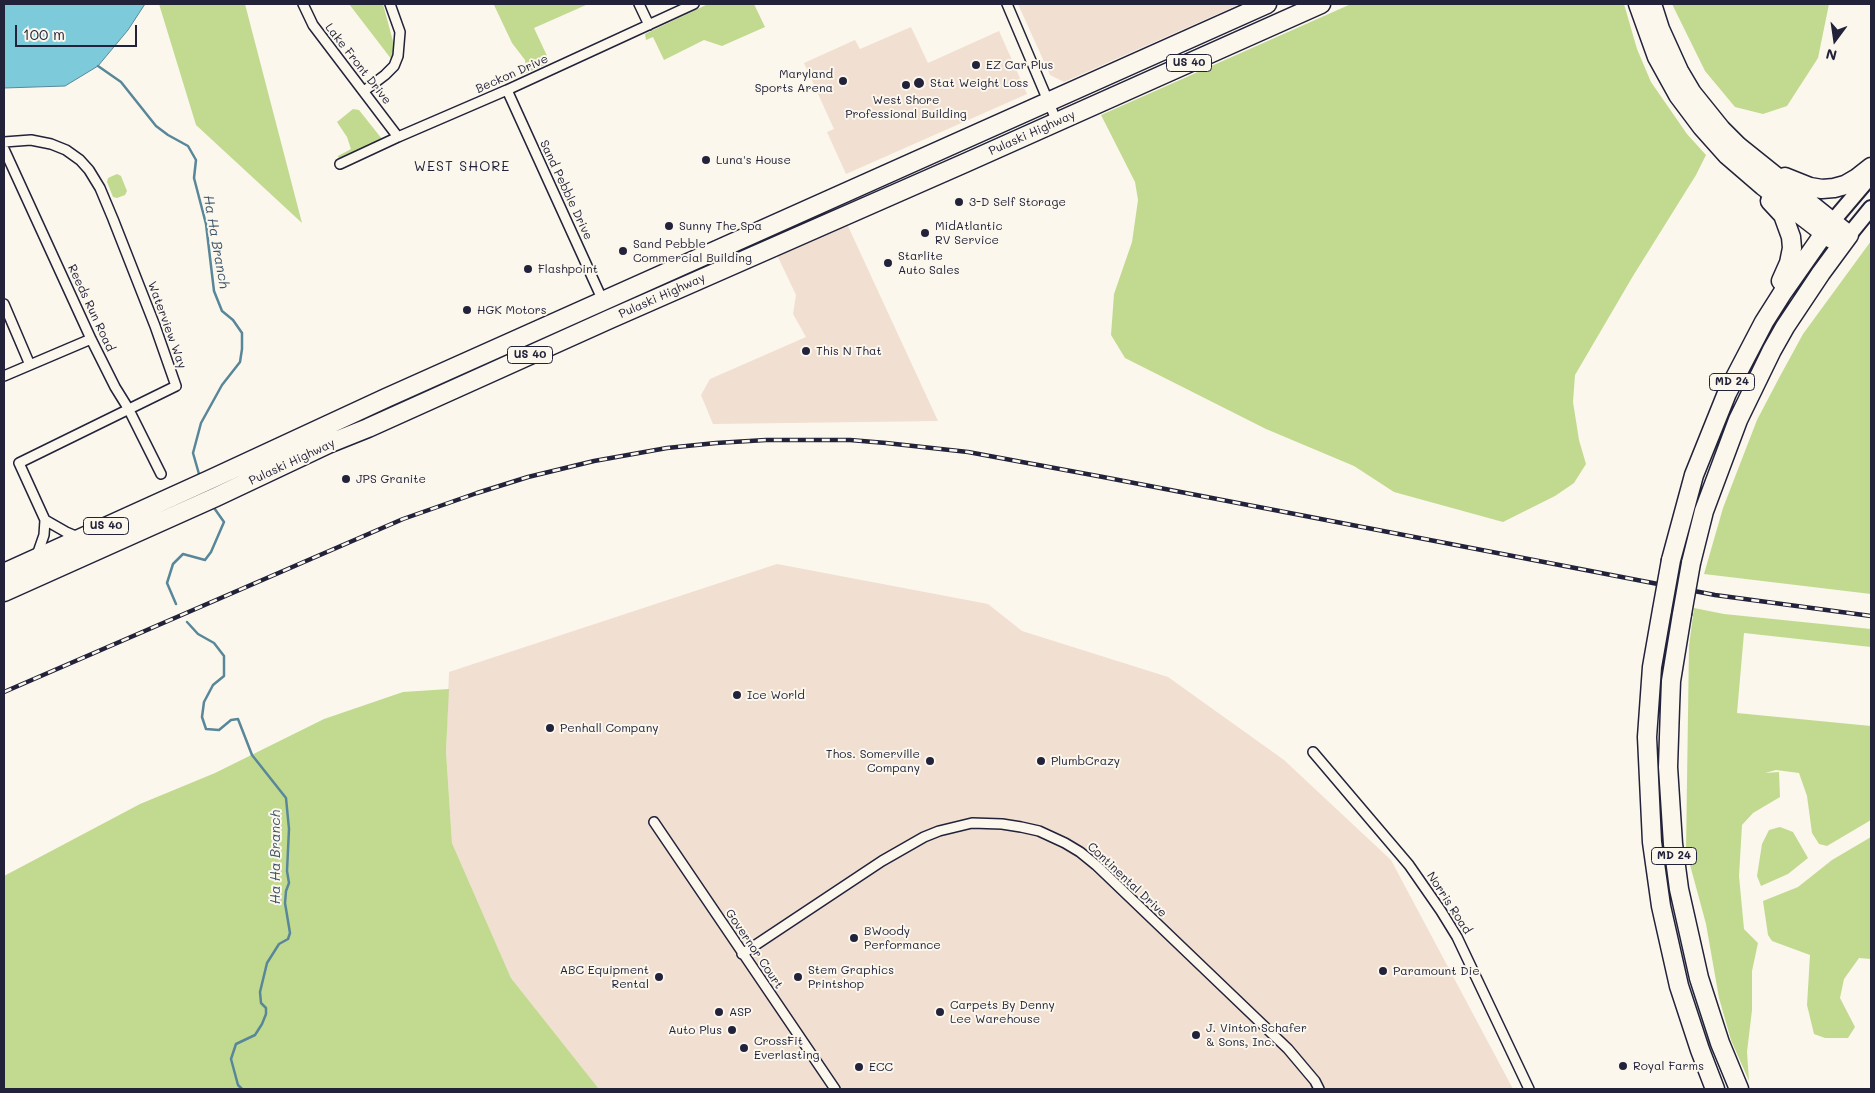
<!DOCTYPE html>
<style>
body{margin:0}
#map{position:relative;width:1875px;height:1093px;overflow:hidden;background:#fbf7ec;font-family:Mali,sans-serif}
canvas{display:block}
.frame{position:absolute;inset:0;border:5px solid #22223b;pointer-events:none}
.north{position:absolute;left:1810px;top:15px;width:50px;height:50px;-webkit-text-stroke:4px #fbf7ec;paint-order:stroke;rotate:194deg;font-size:14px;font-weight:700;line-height:20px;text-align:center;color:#22223b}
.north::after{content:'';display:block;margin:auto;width:18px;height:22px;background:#22223b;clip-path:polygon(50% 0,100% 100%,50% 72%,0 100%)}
.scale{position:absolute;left:15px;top:25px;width:122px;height:22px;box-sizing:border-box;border:2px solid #22223b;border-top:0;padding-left:6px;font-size:15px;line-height:18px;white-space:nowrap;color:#22223b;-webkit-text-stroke:4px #fbf7ec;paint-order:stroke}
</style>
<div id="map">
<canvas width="1875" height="1093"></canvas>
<div class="frame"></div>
<div class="north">N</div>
<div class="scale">100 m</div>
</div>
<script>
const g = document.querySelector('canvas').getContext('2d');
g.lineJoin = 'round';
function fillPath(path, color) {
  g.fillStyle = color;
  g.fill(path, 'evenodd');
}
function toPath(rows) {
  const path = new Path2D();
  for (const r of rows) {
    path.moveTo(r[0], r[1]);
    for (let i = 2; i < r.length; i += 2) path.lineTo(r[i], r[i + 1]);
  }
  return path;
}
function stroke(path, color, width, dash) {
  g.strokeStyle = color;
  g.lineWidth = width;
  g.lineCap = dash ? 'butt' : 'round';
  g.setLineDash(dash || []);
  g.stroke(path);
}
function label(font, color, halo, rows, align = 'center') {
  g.font = font + ' Mali,sans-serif';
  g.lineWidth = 4;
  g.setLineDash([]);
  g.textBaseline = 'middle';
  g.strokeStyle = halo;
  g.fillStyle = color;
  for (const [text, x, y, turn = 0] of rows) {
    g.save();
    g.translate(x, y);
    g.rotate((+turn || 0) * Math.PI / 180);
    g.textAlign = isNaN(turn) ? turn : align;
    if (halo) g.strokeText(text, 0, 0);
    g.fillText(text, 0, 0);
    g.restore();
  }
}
fillPath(toPath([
 [1018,4,1240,4,1064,82,1050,75],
 [911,27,928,63,999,31,1027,94,846,174,827,132,834,129,804,63,855,40,860,49],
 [847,224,938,421,713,424,701,395,710,379,806,337,793,314,796,295,777,255],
 [777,564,988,604,1022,631,1168,677,1284,760,1391,860,1513,1089,599,1089,511,978,452,843,446,751,449,672]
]), '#f1dfd1');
fillPath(toPath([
 [159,4,245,4,302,223,196,125],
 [349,4,383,4,394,45,392,60],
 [496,4,586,4,586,5,534,28,549,60,547,64,524,74,526,69,525,60,512,43,494,5],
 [708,4,754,4,765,27,722,46,704,40,664,60,653,37,646,40,645,34],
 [1351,4,1624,4,1637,49,1651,82,1687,134,1706,155,1696,175,1633,276,1575,375,1573,402,1579,440,1586,464,1574,483,1555,496,1503,522,1394,492,1354,466,1266,429,1125,358,1111,335,1114,294,1132,242,1138,200,1135,182,1101,115],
 [1672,4,1829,4,1818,58,1787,106,1763,114,1735,107,1705,71],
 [353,109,359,110,382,139,339,159,338,156,351,149,347,137,337,122],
 [117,174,121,176,127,191,125,195,117,198,113,197,107,182,108,178],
 [1871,241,1871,594,1704,574,1723,508,1757,420,1779,378,1803,334],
 [1694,608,1724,614,1871,629,1871,647,1744,633,1737,713,1871,726,1871,820,1827,846,1819,844,1812,833,1807,796,1799,773,1776,770,1765,773,1779,772,1780,797,1753,813,1742,825,1739,876,1744,929,1758,943,1752,971,1752,1010,1747,1052,1749,1081,1731,1040,1719,998,1706,924,1686,850,1689,646],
 [449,689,446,751,452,843,511,978,599,1089,4,1089,4,876,140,804,215,773,324,719,403,692],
 [1780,827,1793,832,1808,858,1788,874,1761,886,1757,876,1762,844,1769,830],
 [1871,837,1871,959,1859,958,1844,979,1840,998,1855,1027,1848,1038,1825,1038,1814,1034,1807,1005,1810,955,1772,941,1768,935,1763,901,1798,887,1832,860]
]), '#c2da90');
const water = toPath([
 [4,4,145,4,128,30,98,66,65,86,4,88,4,4]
]);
fillPath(water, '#7dcbda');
stroke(water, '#59879a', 1);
stroke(toPath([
 [98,66,121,82,156,126,168,135,188,146,196,160,194,178,206,224,214,291,222,311,233,320,242,333,242,349,240,362,222,385,201,423,193,453,199,474],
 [176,604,167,583,173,564,183,554,205,560,211,552,224,522,212,505],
 [187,622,198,634,214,643,224,656,224,676,213,685,204,702,202,717,206,729,219,730,231,720,238,719,252,755,286,798,289,829,287,871,289,883,286,891,285,903,290,933,288,939,279,944,267,963,260,992,261,1003,266,1008,266,1014,262,1024,255,1035,236,1044,231,1059,238,1085,242,1089]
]), '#59879a', 2.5);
const street = toPath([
 [303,4,313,25,398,137],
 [639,4,649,25],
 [1007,4,1057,122],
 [507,90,603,301],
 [364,91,385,75,394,66,398,56,400,32,390,4],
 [4,142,31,140,51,144,66,150,80,160,89,170,100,188,113,219,155,326,176,386,19,463,45,520,44,535,36,558],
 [4,149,91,339,115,387,128,408,161,474],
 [340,164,398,137,507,90,694,4],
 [4,304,30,365],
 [4,376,91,339],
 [45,520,66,532,80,538],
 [1313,752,1409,865,1441,911,1457,937,1529,1089],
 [654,822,835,1089],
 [742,954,882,861,924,837,939,831,972,823,1002,824,1021,827,1039,831,1065,843,1080,852,1096,865,1288,1049,1315,1081,1319,1089]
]);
const secondary = toPath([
 [1832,222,1871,176],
 [1849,235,1871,208]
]);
const highway = toPath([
 [1638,4,1657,57,1678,95,1702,127,1727,155,1763,186,1832,239],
 [1652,4,1660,29,1679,71,1692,93,1721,129,1738,146,1849,235,1821,273,1785,327,1772,350,1738,420,1704,511,1691,563],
 [1785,177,1810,187,1822,189,1834,188,1845,185,1857,178,1871,167],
 [1770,201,1783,215,1791,237,1792,248,1789,263,1781,281],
 [1671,560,1694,475,1727,393,1764,322,1783,292,1832,222],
 [4,573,209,480,386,398,1267,4],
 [4,592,216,497,328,444,368,428,610,319,965,163,1321,4],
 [1662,610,1652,667,1647,737,1652,842,1661,906,1679,986,1700,1050,1715,1089],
 [1682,614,1671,681,1670,707,1668,767,1673,844,1679,889,1699,978,1720,1043,1739,1089]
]);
stroke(street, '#22223b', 12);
stroke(secondary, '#22223b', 18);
stroke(highway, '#22223b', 21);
stroke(street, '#fbf7ec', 9);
stroke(secondary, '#fbf7ec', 14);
stroke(highway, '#fbf7ec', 18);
const rail = toPath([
 [4,692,403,519,477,493,528,477,594,461,667,448,716,443,766,440,850,440,886,443,968,452,1103,477,1715,595,1871,616]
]);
stroke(rail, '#22223b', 4.5);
stroke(rail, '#fbf7ec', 2.5, [8]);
const highwayBridge = toPath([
 [1662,610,1671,560],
 [1682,614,1691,563]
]);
stroke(highwayBridge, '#22223b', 21, []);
stroke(highwayBridge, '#fbf7ec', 18);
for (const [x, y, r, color] of [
 [976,65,5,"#22223b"],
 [843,81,5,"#22223b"],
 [919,83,6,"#22223b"],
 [906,85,5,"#22223b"],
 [706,160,5,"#22223b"],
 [959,202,5,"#22223b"],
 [669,226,5,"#22223b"],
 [925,233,5,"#22223b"],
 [623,251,5,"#22223b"],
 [888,263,5,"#22223b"],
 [528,269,5,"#22223b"],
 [467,310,5,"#22223b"],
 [806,351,5,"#22223b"],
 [346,479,5,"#22223b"],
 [737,695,5,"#22223b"],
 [550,728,5,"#22223b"],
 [930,761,5,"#22223b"],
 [1041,761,5,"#22223b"],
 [854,938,5,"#22223b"],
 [1383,971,5,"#22223b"],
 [659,977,5,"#22223b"],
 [798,977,5,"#22223b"],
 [719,1012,5,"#22223b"],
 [940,1012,5,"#22223b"],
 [732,1030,5,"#22223b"],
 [1196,1035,5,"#22223b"],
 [744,1048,5,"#22223b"],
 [1623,1066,5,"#22223b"],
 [859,1067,5,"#22223b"]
]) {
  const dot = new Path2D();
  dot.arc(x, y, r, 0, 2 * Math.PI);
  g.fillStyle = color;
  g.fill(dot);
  stroke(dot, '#fbf7ec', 2);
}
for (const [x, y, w] of [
 [1189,63,45],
 [530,355,45],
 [1732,382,45],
 [106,526,45],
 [1674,856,45]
]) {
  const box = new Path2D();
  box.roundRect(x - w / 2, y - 8.5, w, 17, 4);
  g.fillStyle = '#fbf7ec';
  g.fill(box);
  stroke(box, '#22223b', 1);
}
label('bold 11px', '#22223b', null, [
 ["US 40",1189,63],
 ["US 40",530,355],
 ["MD 24",1732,382],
 ["US 40",106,526],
 ["MD 24",1674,856]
]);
label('12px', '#22223b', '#fbf7ec', [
 ["Lake Front Drive",358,64,52],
 ["Beckon Drive",512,74,-24],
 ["Pulaski Highway",1032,133,-24],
 ["Sand Pebble Drive",566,190,65],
 ["Pulaski Highway",662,296,-24],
 ["Reeds Run Road",91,308,65],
 ["Waterview Way",167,325,70],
 ["Pulaski Highway",292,462,-25],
 ["Continental Drive",1127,880,43],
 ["Norris Road",1449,903,57],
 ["Governor Court",754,949,56]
]);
label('12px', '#22223b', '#fbf7ec', [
 ["EZ Car Plus",986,65],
 ["Maryland",833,74,"right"],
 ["Sports Arena",833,88,"right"],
 ["Stat Weight Loss",930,83],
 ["West Shore",906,100,"center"],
 ["Professional Building",906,114,"center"],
 ["Luna's House",716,160],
 ["3-D Self Storage",969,202],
 ["Sunny The Spa",679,226],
 ["MidAtlantic",935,226],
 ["RV Service",935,240],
 ["Sand Pebble",633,244],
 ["Commercial Building",633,258],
 ["Starlite",898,256],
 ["Auto Sales",898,270],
 ["Flashpoint",538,269],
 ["HGK Motors",477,310],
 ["This N That",816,351],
 ["JPS Granite",356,479],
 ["Ice World",747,695],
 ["Penhall Company",560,728],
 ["Thos. Somerville",920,754,"right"],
 ["Company",920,768,"right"],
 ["PlumbCrazy",1051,761],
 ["BWoody",864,931],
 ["Performance",864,945],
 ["ABC Equipment",649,970,"right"],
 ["Rental",649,984,"right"],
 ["Stem Graphics",808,970],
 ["Printshop",808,984],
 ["Paramount Die",1393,971],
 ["Carpets By Denny",950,1005],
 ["Lee Warehouse",950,1019],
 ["ASP",729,1012],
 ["J. Vinton Schafer",1206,1028],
 ["& Sons, Inc.",1206,1042],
 ["Auto Plus",722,1030,"right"],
 ["CrossFit",754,1041],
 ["Everlasting",754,1055],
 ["Royal Farms",1633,1066],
 ["ECC",869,1067]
], 'left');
g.letterSpacing = '1px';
label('14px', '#22223b', '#fbf7ec', [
 ["WEST SHORE",462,167]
]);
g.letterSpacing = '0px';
label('italic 14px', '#3d556b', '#fbf7ec', [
 ["Ha Ha Branch",216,242,80],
 ["Ha Ha Branch",276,857,-90]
]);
</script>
